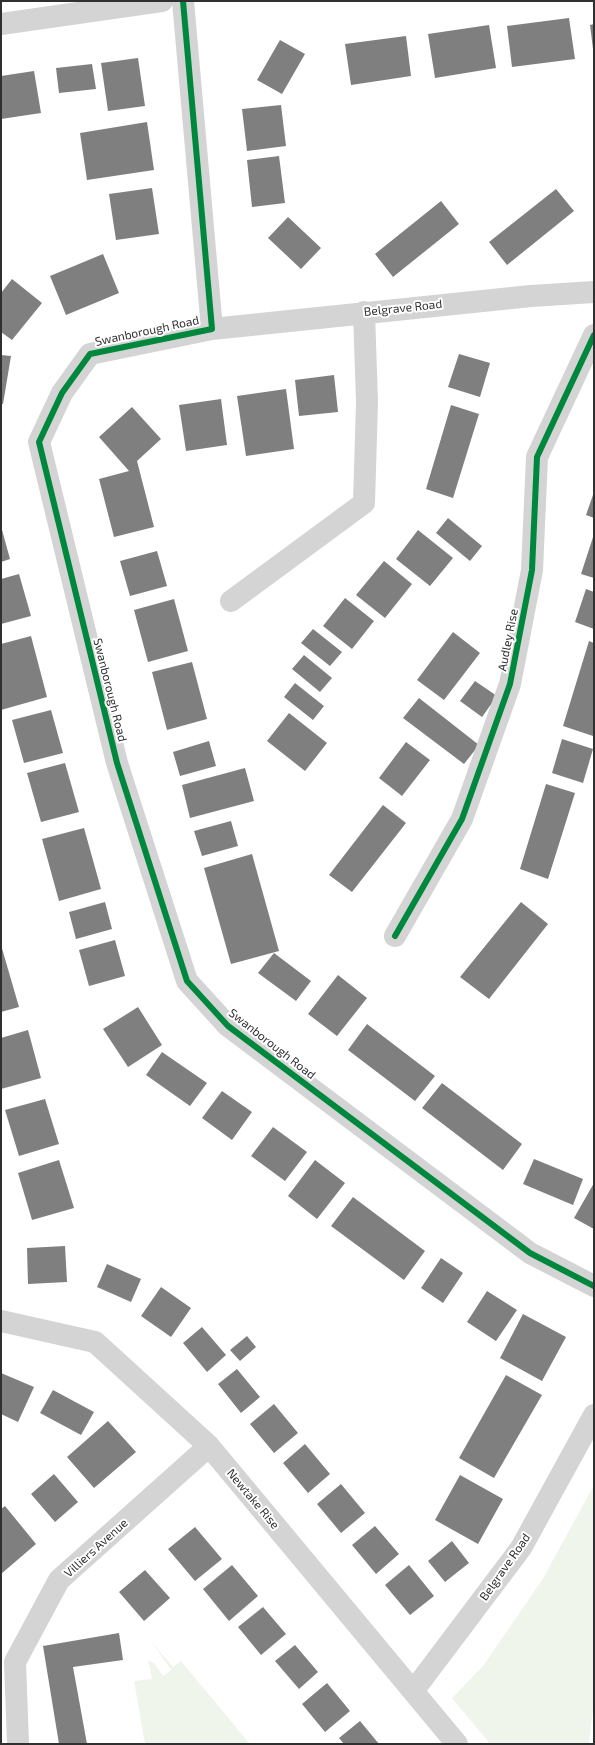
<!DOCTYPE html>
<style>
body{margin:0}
#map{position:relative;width:595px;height:1745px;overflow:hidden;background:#fff;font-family:"Exo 2",sans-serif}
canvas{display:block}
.frame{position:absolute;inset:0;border:2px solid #303030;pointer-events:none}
</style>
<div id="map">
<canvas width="595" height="1745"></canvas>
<div class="frame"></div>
</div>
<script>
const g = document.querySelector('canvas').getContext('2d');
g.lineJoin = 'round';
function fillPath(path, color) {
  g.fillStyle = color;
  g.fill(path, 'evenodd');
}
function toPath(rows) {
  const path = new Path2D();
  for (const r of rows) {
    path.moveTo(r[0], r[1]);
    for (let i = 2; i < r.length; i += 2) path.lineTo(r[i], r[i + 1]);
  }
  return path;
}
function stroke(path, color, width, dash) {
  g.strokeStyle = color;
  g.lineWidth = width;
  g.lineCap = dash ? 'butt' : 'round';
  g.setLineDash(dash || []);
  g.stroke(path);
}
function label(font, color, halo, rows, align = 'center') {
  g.font = font + ' "Exo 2",sans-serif';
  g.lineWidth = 4;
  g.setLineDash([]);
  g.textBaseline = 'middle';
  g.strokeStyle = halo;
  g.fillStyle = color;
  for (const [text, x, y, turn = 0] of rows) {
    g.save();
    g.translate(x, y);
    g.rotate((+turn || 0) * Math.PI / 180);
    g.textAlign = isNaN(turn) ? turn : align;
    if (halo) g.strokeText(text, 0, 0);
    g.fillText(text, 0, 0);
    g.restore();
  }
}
fillPath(toPath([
 [594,1485,594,1699,589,1744,490,1744,452,1698,483,1666,542,1580],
 [151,1641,173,1667,181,1661,250,1744,145,1744,134,1681,152,1679,148,1660,154,1663,163,1676,171,1670]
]), '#f0f5ec');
fillPath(toPath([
 [569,18,575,59,512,67,507,26],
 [594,24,594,49,593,49,590,25],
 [489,25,496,68,435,78,428,34],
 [406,36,411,76,351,85,345,44],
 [280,40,305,54,282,94,257,80],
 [138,58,145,106,108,111,101,63],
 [92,64,96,89,59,93,56,68],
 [34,71,41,113,1,119,1,76],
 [281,105,286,146,247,151,242,109],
 [147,122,154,170,87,180,80,133],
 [279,156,285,203,252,207,247,160],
 [152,188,159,234,116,240,109,194],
 [556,189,574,211,507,265,489,242],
 [441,201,459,224,393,277,375,254],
 [288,217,321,248,301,269,268,238],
 [103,254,119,293,66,315,50,276],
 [12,279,42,303,12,340,1,332,1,293],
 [459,354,490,363,480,397,448,387],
 [1,355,11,356,3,404,1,404],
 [334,375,338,412,299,416,295,380],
 [286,389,294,449,246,456,237,396],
 [221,399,227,445,186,451,179,405],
 [451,405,479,414,453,498,426,489],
 [132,407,161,439,137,461,154,527,114,537,99,479,129,471,99,437],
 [594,492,594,518,586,515],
 [448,518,482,546,470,561,436,533],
 [1,526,10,559,1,562],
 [418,530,453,558,430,586,396,559],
 [594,534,594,578,581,574],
 [157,551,167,586,130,596,120,561],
 [384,561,412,584,385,618,356,595],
 [19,574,31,616,1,624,1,579],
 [586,589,594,592,594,629,575,622],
 [345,598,374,621,352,649,323,626],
 [174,599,188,651,148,662,134,610],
 [313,629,342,652,330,666,301,643],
 [453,632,480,653,444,700,417,680],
 [31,636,47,697,1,710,1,644],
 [589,641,594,643,594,731,593,736,563,726],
 [304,655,332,678,320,692,292,669],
 [192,662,207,719,167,730,152,672],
 [475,681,497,696,482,717,460,701],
 [295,683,324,706,313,720,284,697],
 [419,698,479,745,464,764,403,718],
 [51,710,63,753,24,763,12,720],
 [289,713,327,743,305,771,267,741],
 [562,739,593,749,583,783,552,773],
 [209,741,216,766,180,776,173,752],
 [406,742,430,760,402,796,379,778],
 [65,763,79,812,41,822,27,773],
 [245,768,254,801,190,818,182,785],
 [546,784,575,793,548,879,520,869],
 [383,805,406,823,352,892,329,875],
 [231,821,238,846,202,856,194,831],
 [84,828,101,889,59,901,42,839],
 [252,854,279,951,231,964,204,868],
 [105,902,112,929,76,939,69,912],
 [521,902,548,924,489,999,460,977],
 [115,940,125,976,89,986,79,950],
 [1,945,19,1007,1,1012],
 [274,953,311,981,296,1001,258,973],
 [338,975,367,998,337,1036,308,1014],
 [138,1007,162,1045,128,1067,103,1029],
 [367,1024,435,1076,415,1101,348,1050],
 [28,1030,41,1078,1,1089,1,1038],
 [162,1052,207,1083,190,1106,146,1075],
 [442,1083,522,1144,503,1170,422,1108],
 [222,1091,252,1112,232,1140,202,1118],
 [45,1099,59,1144,19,1156,5,1110],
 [273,1127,307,1152,285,1181,251,1156],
 [534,1159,583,1179,573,1205,523,1184],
 [59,1160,74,1208,32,1220,18,1173],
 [315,1160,345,1183,317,1219,288,1196],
 [594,1183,594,1229,574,1218],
 [353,1197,425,1251,404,1280,331,1226],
 [65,1246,67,1282,28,1284,27,1248],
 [441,1258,463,1273,443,1303,421,1288],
 [107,1264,141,1279,131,1302,97,1287],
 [161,1287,191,1308,171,1337,141,1316],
 [487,1291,517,1310,496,1341,467,1322],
 [523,1314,566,1337,542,1381,500,1358],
 [202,1327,226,1355,207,1372,183,1343],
 [247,1336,256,1347,240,1361,230,1350],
 [237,1369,260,1397,241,1413,218,1384],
 [1,1373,34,1387,18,1422,1,1414],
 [506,1375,542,1395,494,1478,459,1458],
 [53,1390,94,1412,81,1435,40,1413],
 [274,1404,298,1433,274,1453,250,1424],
 [108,1421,136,1452,94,1488,67,1457],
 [305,1444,330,1474,308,1493,283,1463],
 [54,1474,78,1502,55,1522,31,1494],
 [460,1475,503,1499,478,1544,435,1520],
 [341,1484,365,1513,341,1533,317,1504],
 [5,1506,36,1544,1,1574,1,1509],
 [375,1526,399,1554,376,1574,352,1545],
 [195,1527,222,1559,195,1581,168,1549],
 [452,1541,469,1563,445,1582,428,1561],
 [232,1565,258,1596,229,1621,203,1589],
 [409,1565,434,1596,410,1615,385,1585],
 [145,1570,170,1598,144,1621,119,1592],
 [263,1607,286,1634,261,1655,238,1627],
 [119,1633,123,1660,73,1667,87,1744,59,1744,43,1646],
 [295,1645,318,1672,299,1689,275,1661],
 [327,1683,350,1711,325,1732,302,1704],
 [360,1721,379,1744,344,1744,339,1738]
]), '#7f7f7f');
stroke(toPath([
 [183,1,212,329,90,354,62,393,39,442,117,763,187,981,228,1026,530,1253,594,1286],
 [1,24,162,1],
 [212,329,531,296,594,292],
 [231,601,364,503,367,402,364,312],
 [395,936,462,819,510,684,532,570,537,457,594,335],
 [1,1321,95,1342,209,1446,457,1744],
 [414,1690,521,1548,594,1415],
 [18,1744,15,1662,59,1580,209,1446]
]), '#d4d4d4', 22);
stroke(toPath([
 [183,1,212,329,90,354,62,393,39,442,117,763,187,981,228,1026,530,1253,594,1286],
 [395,936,462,819,510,684,532,570,537,457,594,335]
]), '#00873e', 6);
label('12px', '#303030', '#fff', [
 ["Belgrave Road",403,308,-6],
 ["Swanborough Road",147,331,-12],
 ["Audley Rise",508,640,-79],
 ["Swanborough Road",110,690,76],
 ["Swanborough Road",272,1044,38],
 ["Newtake Rise",253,1499,50],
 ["Villiers Avenue",96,1548,-42],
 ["Belgrave Road",505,1567,-55]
]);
</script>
